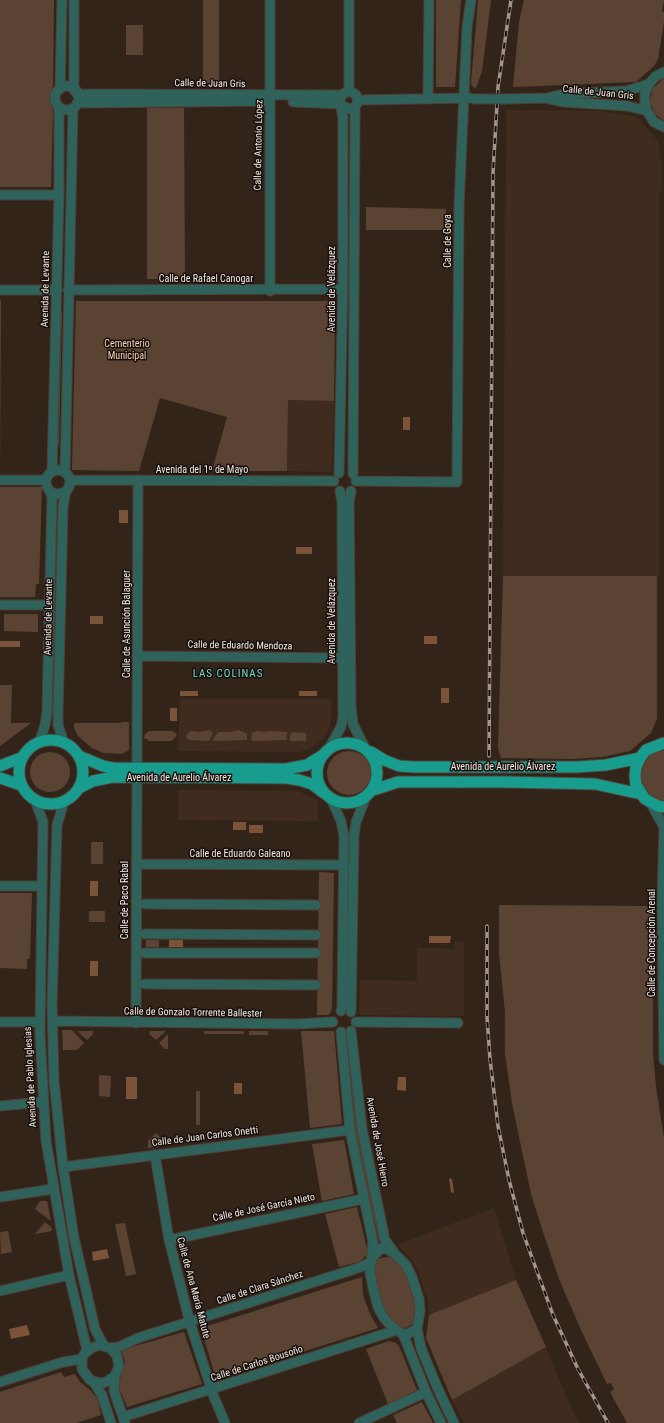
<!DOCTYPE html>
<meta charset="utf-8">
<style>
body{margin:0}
canvas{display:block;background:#33241a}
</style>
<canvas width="664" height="1423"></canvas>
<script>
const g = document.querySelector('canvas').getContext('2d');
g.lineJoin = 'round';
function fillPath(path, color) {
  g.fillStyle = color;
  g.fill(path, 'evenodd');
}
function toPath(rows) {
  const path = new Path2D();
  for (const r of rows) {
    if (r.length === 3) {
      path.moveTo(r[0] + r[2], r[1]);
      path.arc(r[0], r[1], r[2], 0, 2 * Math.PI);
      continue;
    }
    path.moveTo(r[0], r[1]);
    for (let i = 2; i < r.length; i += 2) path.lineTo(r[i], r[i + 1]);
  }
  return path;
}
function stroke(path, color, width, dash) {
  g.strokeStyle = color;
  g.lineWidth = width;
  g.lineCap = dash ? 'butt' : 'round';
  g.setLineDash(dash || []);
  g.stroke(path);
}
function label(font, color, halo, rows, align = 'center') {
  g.font = font + ' "Roboto Condensed",sans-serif';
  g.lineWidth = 3;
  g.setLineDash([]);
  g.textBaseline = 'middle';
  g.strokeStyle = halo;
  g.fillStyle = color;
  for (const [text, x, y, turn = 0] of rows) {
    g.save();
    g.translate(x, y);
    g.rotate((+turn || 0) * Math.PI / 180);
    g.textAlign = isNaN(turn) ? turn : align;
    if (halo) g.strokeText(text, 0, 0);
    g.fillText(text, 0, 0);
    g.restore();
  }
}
fillPath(toPath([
 [506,110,600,111,633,116,639,119,658,141,662,167,662,191,659,191,659,576,503,576],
 [288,400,334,401,332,472,287,471],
 [180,699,332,699,331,719,330,727,324,737,311,748,300,752,178,751],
 [178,790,297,791,318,800,318,821,178,820],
 [454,942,464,942,464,1016,359,1015,360,980,417,981,417,948,454,949],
 [494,1208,516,1280,429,1315,428,1300,418,1270,409,1256,397,1245],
 [546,1347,572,1410,580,1423,464,1423,452,1400]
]), '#402c1e');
fillPath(toPath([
 [0,0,54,0,53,86,50,97,53,111,51,187,0,187],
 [203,0,219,0,219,87,203,87],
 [436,0,461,0,455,87,436,87],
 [478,0,491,0,482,71,476,88,473,87,471,84],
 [524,0,664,0,662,11,664,12,664,21,658,59,654,66,636,82,513,87,519,22],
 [126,25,143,25,143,55,126,55],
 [664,78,664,121,655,114,650,101,653,88],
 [147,108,184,108,185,279,176,279,176,275,169,275,168,279,147,279],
 [366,207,446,209,445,230,366,230],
 [0,300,1,300,0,470],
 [76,301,335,301,334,401,288,400,287,471,212,471,227,417,160,398,139,471,72,470],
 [61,312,62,312,59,445,57,445],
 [0,487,42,487,39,584,36,584,35,597,0,597],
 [503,576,657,576,657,719,651,733,630,751,602,757,573,759,501,758,498,748],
 [4,614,38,614,38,632,4,631],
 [0,685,12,685,11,723,31,723,0,746],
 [121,722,129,722,129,750,122,754,103,753,92,748,78,736,74,728,74,723,121,723],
 [210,730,213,733,209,741,189,740,186,736,190,731,200,732],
 [239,730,247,734,247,740,212,741,218,732,231,732],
 [149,731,173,731,177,735,172,741,148,741,148,739,144,739,145,734],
 [257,731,264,732,270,731,288,732,286,736,287,740,251,741,252,733],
 [292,732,306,733,306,741,290,741,290,735],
 [664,749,664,802,651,798,645,791,641,783,640,774,642,766,646,758,653,752],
 [349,773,22],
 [50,772,20],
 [91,842,103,842,103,864,91,864],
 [319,872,334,873,332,1009,329,1015,317,1015],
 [0,893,32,893,30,959,27,959,27,969,0,968],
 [499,905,649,906,649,910,653,911,653,1053,656,1087,664,1138,664,1423,627,1423,610,1392,614,1389,611,1383,607,1384,581,1330,559,1279,543,1232,531,1194,512,1103,505,1053,505,1012,499,953],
 [89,911,105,911,105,922,89,922],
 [146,940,159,940,159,947,146,947],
 [62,1030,72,1030,84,1043,77,1050,63,1050],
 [77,1031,93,1031,93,1034,87,1040],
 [150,1031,166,1031,156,1040,149,1034],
 [204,1031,244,1031,244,1034,204,1034],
 [249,1031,268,1031,268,1035,249,1035],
 [301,1031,334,1031,342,1124,310,1128],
 [168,1034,168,1049,165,1049,159,1043],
 [345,1036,347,1036,357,1130,381,1239,379,1242,354,1130],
 [99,1075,111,1076,110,1097,99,1096],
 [196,1091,200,1091,200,1125,196,1125],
 [156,1133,163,1140,164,1146,148,1148,148,1141],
 [344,1140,354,1194,322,1201,312,1144],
 [40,1201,47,1201,51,1221,35,1209],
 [357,1207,368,1253,361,1261,339,1267,325,1214],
 [45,1222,51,1227,52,1231,35,1234],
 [125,1223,136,1274,126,1276,115,1224],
 [8,1231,12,1252,1,1254,0,1232],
 [391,1256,395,1258,405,1271,415,1296,416,1313,414,1323,406,1328,397,1327,387,1315,382,1306,375,1278,375,1264,378,1259],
 [362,1277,363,1295,370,1314,378,1328,216,1379,201,1328],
 [516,1280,546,1347,452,1400,426,1338,429,1315],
 [184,1332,202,1384,127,1407,118,1386,125,1362,121,1350],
 [389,1341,396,1343,399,1346,417,1390,388,1404,366,1349],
 [61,1372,64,1377,75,1374,80,1382,90,1390,98,1399,101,1415,76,1423,0,1423,0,1392],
 [422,1402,433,1423,397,1423,393,1415]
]), '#5b4333');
fillPath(toPath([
 [403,417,410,417,410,430,403,430],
 [119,510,128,510,128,523,119,523],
 [296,547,312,547,312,554,296,554],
 [90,616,103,616,103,624,90,624],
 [424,636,437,636,437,644,424,644],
 [0,641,20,641,20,647,0,647],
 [441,688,449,688,449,703,441,703],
 [180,691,198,691,198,696,180,696],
 [299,691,317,691,317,696,299,696],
 [170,708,177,708,177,721,170,721],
 [233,822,246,822,246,830,233,830],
 [249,825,263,825,263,833,249,833],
 [90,881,98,881,98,896,90,896],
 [429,936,451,936,450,943,429,943],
 [169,940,183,940,183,947,169,947],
 [90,961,98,961,98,976,90,976],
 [126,1077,137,1077,137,1099,126,1099],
 [398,1077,406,1077,406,1091,397,1090],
 [234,1083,242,1083,242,1094,234,1094],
 [449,1178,452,1179,454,1193,451,1192],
 [107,1249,109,1258,93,1261,92,1252],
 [27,1325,30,1335,11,1339,9,1329]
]), '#7a5339');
const minor = toPath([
 [74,0,74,90],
 [664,72,655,77,649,84,645,93,645,102,647,111,654,122,664,127],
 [67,98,12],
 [60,89,62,0],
 [349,91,349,0],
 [77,94,342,95],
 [428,98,429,0],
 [505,99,547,98,564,94,626,91,649,84],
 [550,99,564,102,628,106,647,111],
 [358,100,470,98],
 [293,102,341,104],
 [77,103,268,101],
 [0,195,59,195],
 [0,290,57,290],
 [68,290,343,289],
 [270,291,270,0],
 [58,482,12],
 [52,472,59,195,59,107],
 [65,472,73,108],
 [339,473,343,278,343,118,340,100,342,95,346,92,352,92,356,95,358,102,355,107,350,109,342,106],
 [353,474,355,107],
 [0,480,46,480],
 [70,480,334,481],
 [356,481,457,482,459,206,467,27,471,0],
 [351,491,349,502,351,706,353,724,365,748],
 [0,605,43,605,49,607],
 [137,656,343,658],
 [39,743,45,725,47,712,52,497,50,491],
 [64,743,58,725,58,712,63,507,66,491],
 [330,747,341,727,343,718,342,502,340,491],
 [137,768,138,480],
 [331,799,341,821,344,836,342,1007,341,1011],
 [35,800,43,822,40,1033,46,1141,69,1275,87,1350],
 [64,802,57,825,52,1005,54,1081,63,1167,74,1238,95,1329,104,1346],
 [650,802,664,827,662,900,664,1060],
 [137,864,344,865],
 [0,886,42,886],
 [145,904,316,905],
 [145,934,316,935],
 [145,953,316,953],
 [145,984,316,985],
 [351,1012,354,836,356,822,366,797],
 [53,1021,296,1024,333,1022],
 [0,1022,39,1022],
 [356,1022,458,1023],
 [136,1023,137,778],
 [351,1031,362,1129,385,1240,393,1251],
 [341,1032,350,1130,373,1242,370,1272,373,1288,378,1307,384,1318,392,1327,403,1334,407,1334,417,1329,420,1311,419,1299,412,1277,406,1265,394,1253,387,1249,381,1248,373,1257],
 [0,1106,43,1102],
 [155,1155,169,1240,190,1323,214,1397,225,1423],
 [63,1167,350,1130],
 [0,1197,53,1189],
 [169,1240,363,1199],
 [0,1291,69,1275],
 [417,1329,421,1348,437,1387,454,1423],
 [403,1334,426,1392,441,1423],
 [110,1348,119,1347,138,1338,358,1268,372,1262],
 [115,1376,106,1382,101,1383,90,1380,82,1369,82,1359,84,1354,91,1348,100,1345,110,1348,117,1356,119,1366,115,1376,114,1391,125,1423],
 [93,1381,102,1395,111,1423],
 [0,1382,63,1362,82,1359],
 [123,1417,397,1330],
 [359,1423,426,1392]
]);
const major = toPath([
 [51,772,32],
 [347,773,30],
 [664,743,646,750,640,758,636,767,635,776,636,785,645,799,658,806,664,807],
 [371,752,384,760,399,766,414,767,463,767],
 [79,756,103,766,113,768,286,769,307,765,323,755],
 [0,766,23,757],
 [507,767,577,767,606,765,640,758],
 [0,778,21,785],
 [507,782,595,784,641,794],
 [79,788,93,781,113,777,286,778,299,780,312,784,324,793],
 [373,790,398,782,462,782]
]);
stroke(minor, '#4e4036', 11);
stroke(major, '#4e4036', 13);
stroke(minor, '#2f625b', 9);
stroke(major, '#179c8d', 11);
const rail = toPath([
 [489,756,493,173,498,87,511,0],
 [487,926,487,1017,490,1059,498,1126,509,1180,523,1233,553,1315,578,1369,608,1423]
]);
stroke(rail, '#a2958e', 3.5);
stroke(rail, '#160f0b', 2, [6]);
const minorBridge = toPath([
 [473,99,505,99]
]);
const majorBridge = toPath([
 [463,767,507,767],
 [462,782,507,782]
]);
stroke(minorBridge, '#4e4036', 11, []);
stroke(majorBridge, '#4e4036', 13, []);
stroke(minorBridge, '#2f625b', 9);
stroke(majorBridge, '#179c8d', 11);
label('10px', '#f5eae4', '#160f0b', [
 ["Calle de Juan Gris",210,84,1],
 ["Calle de Juan Gris",598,93,6],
 ["Calle de Antonio López",259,145,-89],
 ["Calle de Goya",448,241,-90],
 ["Calle de Rafael Canogar",206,279],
 ["Avenida de Levante",46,289,-89],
 ["Avenida de Velázquez",332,289,-90],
 ["Avenida del 1º de Mayo",202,470],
 ["Avenida de Levante",49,617,-89],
 ["Avenida de Velázquez",332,621,-90],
 ["Calle de Asunción Balaguer",127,624,-90],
 ["Calle de Eduardo Mendoza",240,646,1],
 ["Avenida de Aurelio Álvarez",503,767],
 ["Avenida de Aurelio Álvarez",179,778],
 ["Calle de Eduardo Galeano",240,854],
 ["Calle de Paco Rabal",125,900,-90],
 ["Calle de Concepción Arenal",652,943,-90],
 ["Calle de Gonzalo Torrente Ballester",193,1013,1],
 ["Avenida de Pablo Iglesias",31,1077,-93],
 ["Calle de Juan Carlos Onetti",205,1137,-7],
 ["Avenida de José Hierro",377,1142,80],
 ["Calle de José García Nieto",264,1208,-12],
 ["Calle de Ana María Matute",193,1288,75],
 ["Calle de Clara Sánchez",260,1288,-18],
 ["Calle de Carlos Bousoño",257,1364,-18]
]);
label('10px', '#fbd3b9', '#160f0b', [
 ["Cementerio",127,344],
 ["Municipal",127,356]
]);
g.letterSpacing = '1px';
label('11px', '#71d9ca', '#160f0b', [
 ["LAS COLINAS",228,674]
]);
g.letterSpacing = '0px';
</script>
